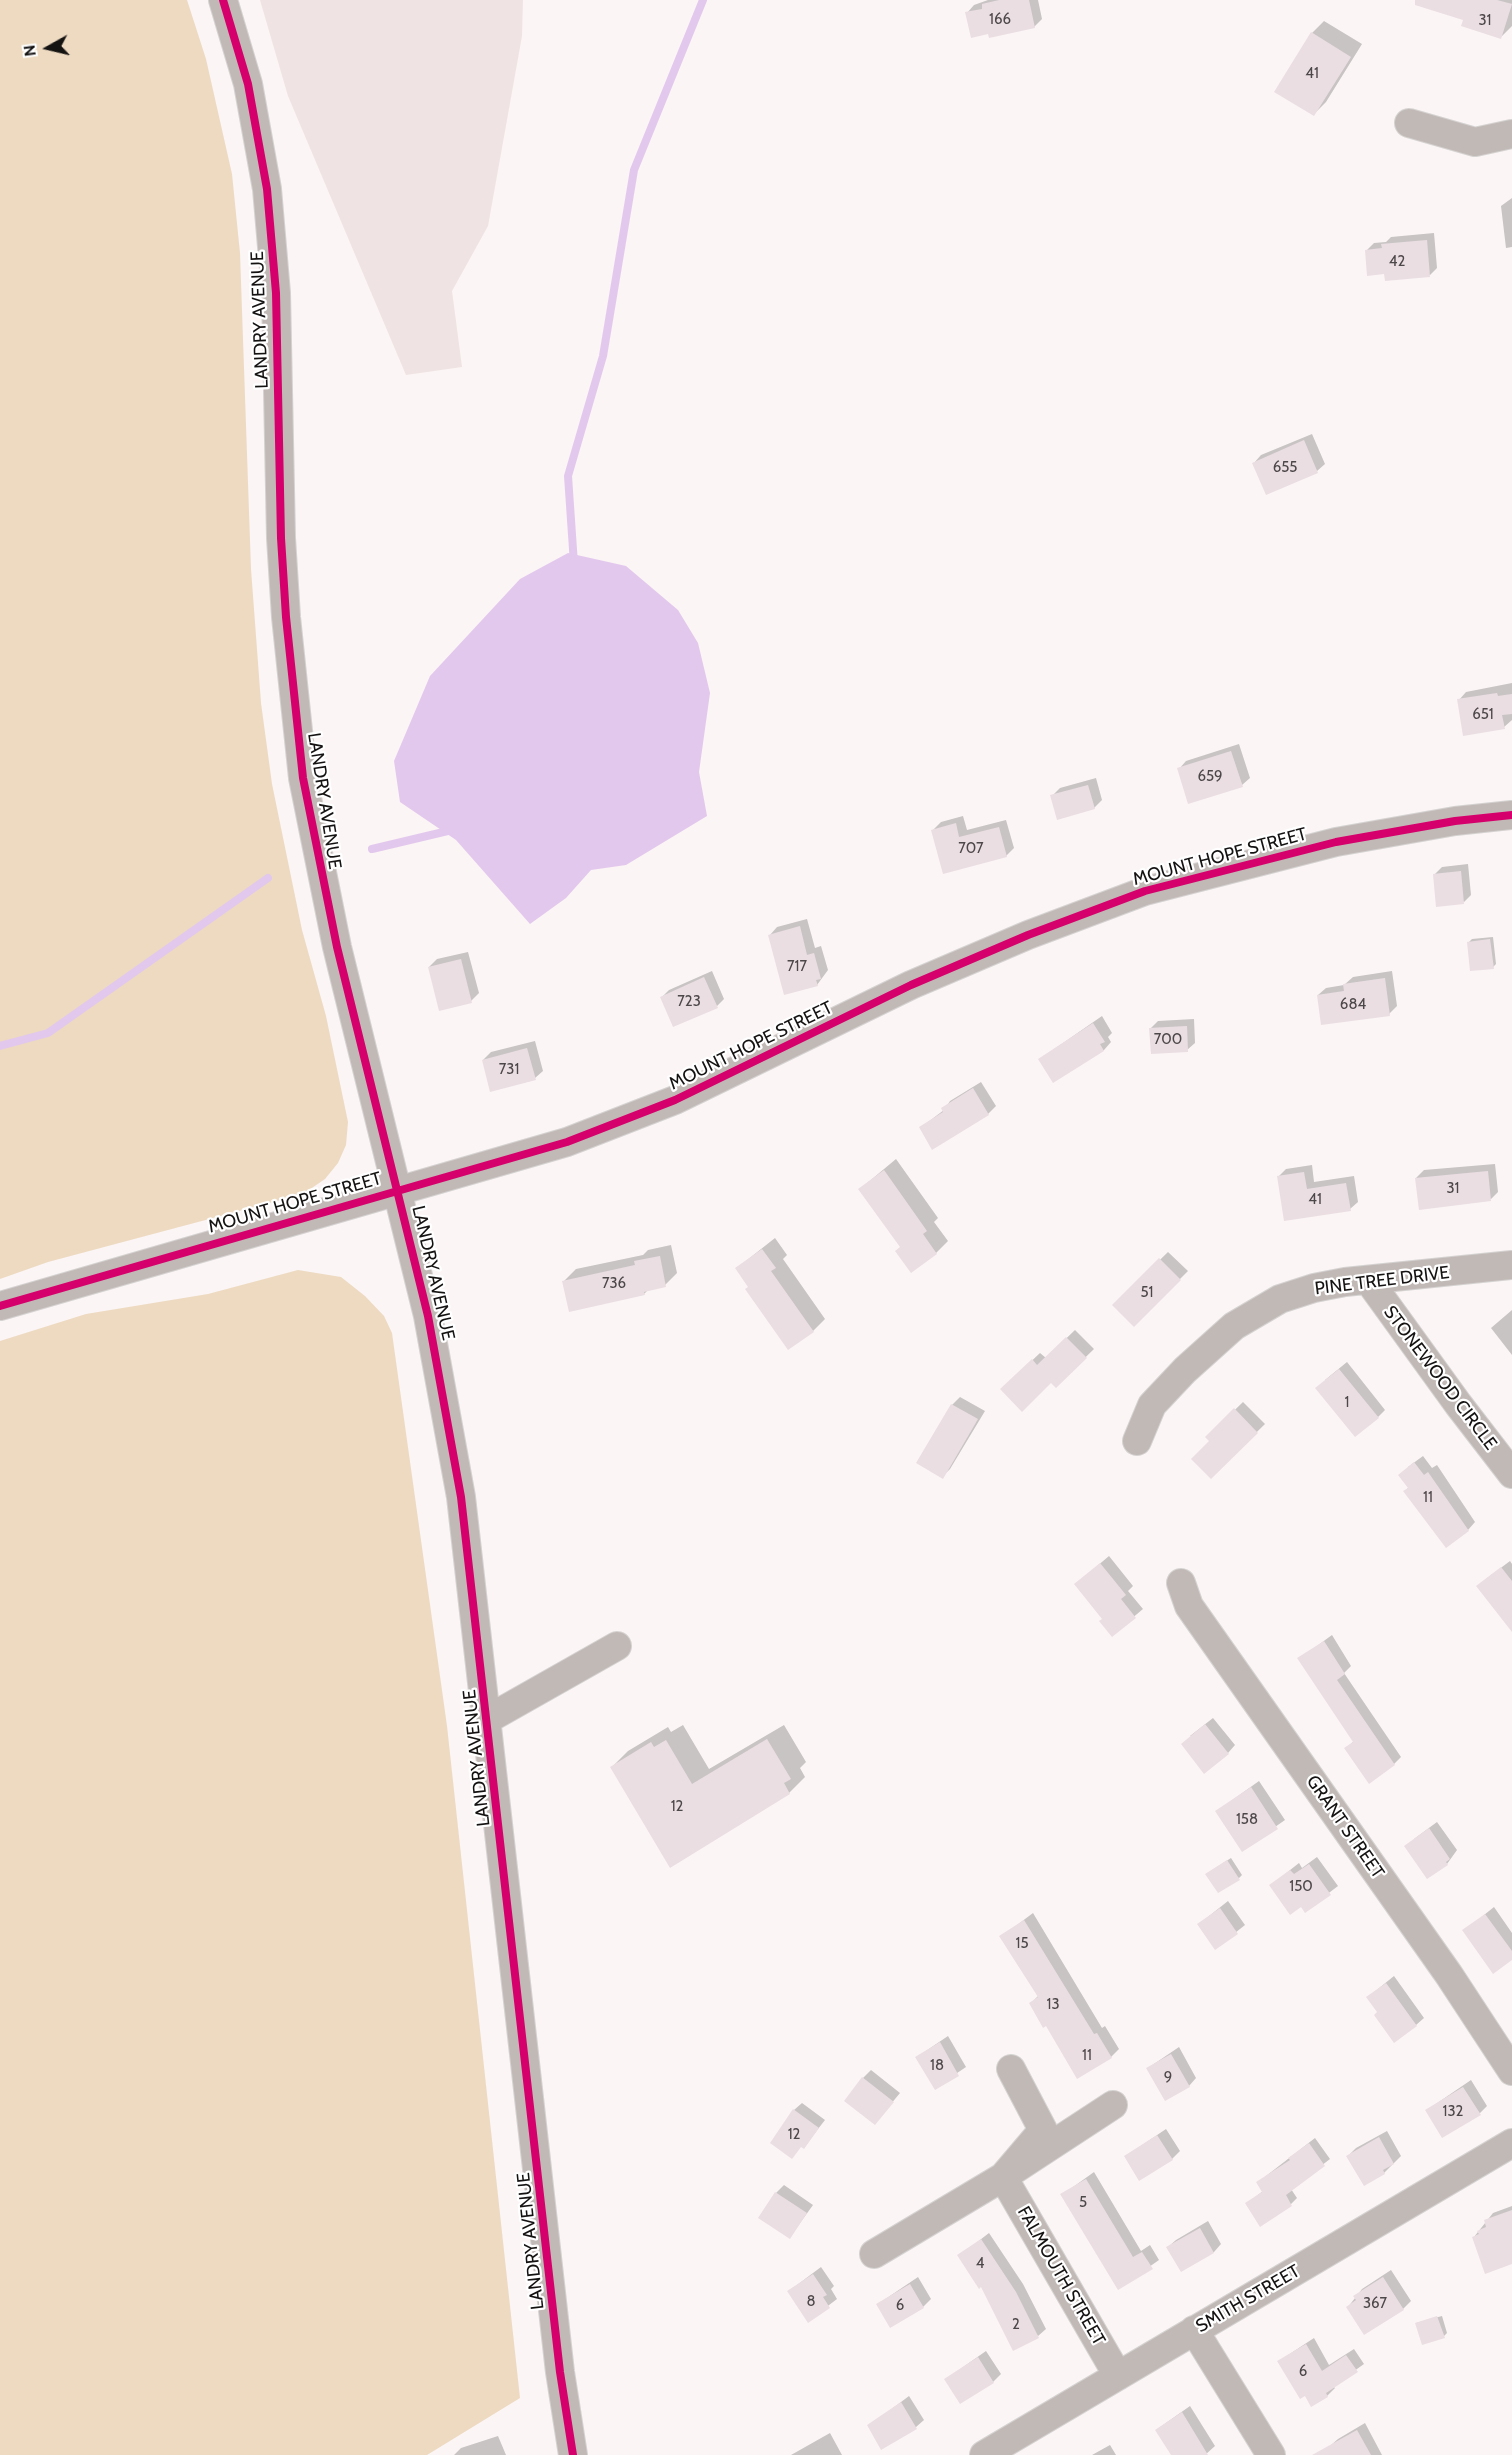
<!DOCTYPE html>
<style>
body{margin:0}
#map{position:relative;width:1512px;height:2455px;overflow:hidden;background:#fbf5f5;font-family:Cabin,sans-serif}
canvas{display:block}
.north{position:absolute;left:18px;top:18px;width:60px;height:60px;-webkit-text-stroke:4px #fff;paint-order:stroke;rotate:262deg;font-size:16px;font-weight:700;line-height:24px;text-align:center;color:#151212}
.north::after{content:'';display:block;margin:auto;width:21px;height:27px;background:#151212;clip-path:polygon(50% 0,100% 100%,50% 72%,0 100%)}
</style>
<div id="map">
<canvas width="1512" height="2455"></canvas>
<div class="north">N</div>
</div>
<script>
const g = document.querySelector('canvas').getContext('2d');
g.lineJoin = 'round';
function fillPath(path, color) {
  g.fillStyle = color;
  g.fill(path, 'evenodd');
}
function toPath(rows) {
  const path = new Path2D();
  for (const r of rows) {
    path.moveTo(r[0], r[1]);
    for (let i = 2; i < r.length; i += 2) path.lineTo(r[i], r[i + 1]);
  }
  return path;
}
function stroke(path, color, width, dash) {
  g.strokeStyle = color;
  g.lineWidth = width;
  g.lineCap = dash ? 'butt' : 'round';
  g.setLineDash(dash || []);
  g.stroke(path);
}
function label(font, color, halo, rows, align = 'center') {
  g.font = font + ' Cabin,sans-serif';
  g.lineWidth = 4.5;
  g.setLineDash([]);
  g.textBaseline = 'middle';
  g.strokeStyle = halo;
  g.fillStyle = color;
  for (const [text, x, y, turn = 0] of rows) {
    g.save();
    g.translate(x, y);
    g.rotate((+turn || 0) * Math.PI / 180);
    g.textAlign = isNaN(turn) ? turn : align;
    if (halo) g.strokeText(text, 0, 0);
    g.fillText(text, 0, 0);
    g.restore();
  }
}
fillPath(toPath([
 [260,0,523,0,522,36,488,226,452,291,462,367,406,375,288,96]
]), '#f0e3e3');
fillPath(toPath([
 [0,0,187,0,206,59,232,174,240,253,251,569,261,703,272,784,302,930,326,1016,348,1122,346,1145,338,1163,325,1179,303,1194,48,1262,0,1279],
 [298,1270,341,1277,365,1296,384,1316,392,1333,447,1726,520,2398,427,2455,0,2455,0,1341,86,1314,208,1294]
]), '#eddac1');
fillPath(toPath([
 [568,553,626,566,678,610,698,643,710,693,699,772,707,816,626,865,591,870,566,898,530,924,456,840,400,802,394,761,430,676,520,579]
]), '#e3c8ed');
fillPath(toPath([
 [988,0,1038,0,1042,19,1034,27,967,13,974,5],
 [1417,0,1512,0,1512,26,1501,37,1465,19],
 [1324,21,1362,44,1326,102,1314,114,1312,33],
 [1512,198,1512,247,1506,248,1501,206],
 [1434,233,1437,268,1430,275,1386,273,1366,251,1374,243,1386,242,1391,237],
 [1312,434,1325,464,1317,471,1254,463,1261,455],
 [1512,683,1512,720,1504,727,1459,700,1466,692],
 [1239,744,1250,778,1242,785,1179,769,1186,761],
 [1096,778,1102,800,1094,808,1052,796,1060,788],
 [963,816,967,830,1006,820,1014,848,1006,856,933,830,941,822],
 [1468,864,1471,895,1464,902,1434,875,1442,867],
 [807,919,815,948,821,946,828,970,817,985,770,935,777,927],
 [1493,937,1496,964,1493,967,1468,943,1472,939],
 [468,952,479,993,471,1001,429,967,437,959],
 [712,971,724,999,717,1006,661,998,669,990],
 [1392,971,1397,1006,1389,1014,1318,995,1326,988,1344,985,1353,977],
 [1102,1016,1112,1033,1108,1037,1111,1042,1104,1050,1053,1080,1040,1059],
 [1194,1019,1195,1043,1187,1050,1150,1029,1158,1021],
 [535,1041,543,1071,535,1078,483,1060,491,1052],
 [981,1082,996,1106,988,1114,933,1148,920,1128,944,1110,950,1101],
 [896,1159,938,1218,934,1222,948,1241,936,1253,901,1247,860,1189],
 [1495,1164,1498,1192,1491,1199,1416,1178,1424,1170],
 [1312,1165,1314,1182,1354,1176,1358,1202,1350,1209,1279,1176,1286,1169],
 [775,1238,787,1255,783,1259,825,1319,813,1331,750,1286,737,1268],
 [671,1245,677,1273,665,1285,649,1289,644,1294,564,1281,576,1269,643,1255,648,1250],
 [1168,1252,1188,1271,1134,1325,1114,1305],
 [1512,1310,1512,1355,1491,1328],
 [1075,1330,1094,1349,1056,1386,1051,1381,1002,1389,1040,1353,1046,1358],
 [1347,1362,1385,1410,1378,1417,1325,1380],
 [960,1397,985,1411,950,1469,942,1477,918,1462,952,1405],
 [1243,1402,1265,1424,1211,1477,1211,1441,1207,1437],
 [1423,1456,1432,1468,1437,1465,1475,1522,1468,1530,1405,1491,1409,1487,1408,1467],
 [1109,1556,1133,1586,1128,1591,1143,1609,1112,1635,1104,1619,1076,1584],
 [1510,1561,1512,1564,1512,1630,1486,1579],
 [1332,1635,1351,1666,1344,1673,1401,1757,1394,1764,1346,1748,1354,1741,1299,1659],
 [1213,1718,1235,1745,1228,1753,1190,1736],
 [683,1725,709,1769,784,1725,806,1762,800,1768,805,1777,789,1793,671,1865,612,1767,628,1751,668,1727,671,1732],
 [1259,1781,1285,1820,1242,1850,1217,1811],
 [1437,1822,1457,1850,1447,1864,1428,1877,1414,1839],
 [1317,1857,1338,1886,1305,1911,1301,1905,1271,1885,1299,1863,1302,1868],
 [1231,1858,1242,1875,1239,1878,1211,1871],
 [1228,1901,1245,1925,1216,1948,1199,1924],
 [1494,1907,1512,1933,1512,1959,1464,1931],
 [1033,1913,1102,2028,1105,2026,1119,2049,1111,2057,1047,2024,1030,2004,1039,1995,1001,1937],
 [1394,1976,1424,2018,1416,2025,1368,1997],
 [948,2036,966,2067,935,2088,917,2057],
 [1179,2047,1196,2078,1189,2086,1148,2068],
 [871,2070,900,2093,875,2123,863,2078],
 [1471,2080,1487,2106,1480,2113,1427,2110],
 [802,2103,825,2120,804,2147,794,2110],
 [1166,2129,1180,2151,1172,2159,1126,2156],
 [1387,2131,1401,2156,1384,2173,1364,2184,1348,2156,1356,2148],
 [1315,2138,1330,2159,1291,2189,1297,2198,1291,2204,1260,2225,1246,2204,1263,2191,1257,2183],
 [1094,2172,1141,2251,1150,2245,1159,2260,1119,2288,1062,2195],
 [784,2185,813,2205,790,2237,776,2193],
 [1512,2206,1512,2263,1474,2237,1493,2213],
 [1208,2221,1221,2244,1214,2252,1182,2270,1168,2247,1176,2240],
 [989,2233,1023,2284,1046,2329,1038,2336,982,2285,959,2256],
 [821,2267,834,2286,831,2289,837,2299,808,2321,789,2291],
 [1391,2270,1411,2301,1403,2309,1348,2307,1362,2289],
 [918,2277,931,2299,923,2307,891,2326,878,2304],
 [1442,2316,1447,2333,1444,2336,1416,2323],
 [1314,2338,1329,2365,1354,2349,1364,2364,1333,2386,1335,2388,1327,2396,1279,2361],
 [986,2351,1001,2374,993,2382,946,2379],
 [909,2396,924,2420,916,2427,869,2426],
 [1190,2406,1215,2446,1205,2455,1173,2455,1156,2430],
 [1365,2423,1382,2455,1335,2455,1330,2446,1338,2439],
 [830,2433,842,2455,791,2455],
 [498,2436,506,2455,454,2455,461,2448],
 [1110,2445,1116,2455,1092,2455]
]), '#0003');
stroke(toPath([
 [574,564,568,476,603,356,634,170,703,0],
 [372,849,452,830],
 [0,1046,48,1033,268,878]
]), '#e3c8ed', 8);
fillPath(toPath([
 [999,0,1029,0,1035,28,989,38,988,34,971,38,965,12,982,9,982,4],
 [1415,0,1497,0,1512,4,1501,39,1461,26,1463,20,1415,5],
 [1311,32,1351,57,1314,116,1274,92],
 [1427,240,1430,277,1385,281,1384,274,1367,276,1365,250,1382,248,1381,244],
 [1304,440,1318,473,1266,495,1252,463],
 [1497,693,1498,696,1512,694,1512,714,1502,715,1505,729,1463,736,1457,699],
 [1231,751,1243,787,1188,804,1177,768],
 [1088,785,1095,809,1057,820,1050,795],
 [956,823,959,837,999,827,1007,857,943,874,931,830],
 [1461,871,1464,904,1436,907,1433,874],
 [800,926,807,955,814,953,821,979,816,980,818,986,784,995,768,935],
 [1490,939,1494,969,1470,971,1467,942],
 [461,959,472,1003,439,1011,428,967],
 [704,977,718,1008,673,1027,660,997],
 [1385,978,1390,1016,1321,1025,1317,995,1344,991,1343,984],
 [1093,1023,1105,1042,1100,1044,1104,1051,1053,1083,1038,1059],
 [1187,1026,1188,1052,1151,1054,1149,1028],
 [527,1048,536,1080,490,1092,482,1060],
 [973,1088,989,1115,932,1150,919,1127,943,1112,941,1108],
 [884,1170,927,1231,923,1234,937,1254,911,1273,895,1251,900,1247,858,1189],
 [1488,1171,1491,1201,1419,1210,1415,1178],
 [1304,1172,1307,1189,1346,1183,1351,1211,1284,1221,1277,1176],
 [762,1249,776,1268,771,1271,814,1332,788,1350,745,1289,748,1287,735,1268],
 [660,1256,666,1287,644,1292,645,1295,569,1312,562,1281,635,1265,634,1261],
 [1159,1258,1181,1280,1134,1327,1112,1305],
 [1066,1337,1087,1358,1056,1388,1051,1383,1022,1412,1000,1389,1032,1359,1037,1365],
 [1339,1369,1379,1418,1355,1437,1315,1388],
 [951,1404,978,1419,943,1479,916,1463],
 [1234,1408,1258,1433,1211,1479,1191,1459,1209,1441,1205,1437],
 [1414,1462,1424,1475,1428,1472,1469,1531,1446,1548,1403,1491,1408,1488,1398,1475],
 [1100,1563,1126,1595,1121,1599,1136,1618,1112,1637,1099,1621,1102,1619,1074,1584],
 [1501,1567,1512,1581,1512,1632,1476,1586],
 [1324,1641,1345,1674,1337,1680,1395,1765,1369,1784,1344,1748,1353,1742,1297,1658],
 [1205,1724,1229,1754,1204,1774,1181,1744],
 [767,1739,791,1779,784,1783,790,1794,670,1868,610,1767,651,1742,654,1747,666,1740,692,1784],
 [1251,1787,1278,1829,1242,1852,1215,1811],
 [1429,1828,1450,1859,1446,1862,1448,1865,1427,1879,1404,1846],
 [1227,1860,1240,1880,1218,1893,1205,1874],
 [1309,1864,1331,1895,1305,1913,1301,1907,1290,1915,1269,1885,1290,1870,1294,1874],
 [1220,1908,1238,1934,1215,1950,1197,1924],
 [1485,1914,1512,1951,1512,1960,1493,1974,1462,1930],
 [1024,1920,1094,2034,1097,2033,1112,2058,1077,2079,1046,2026,1043,2028,1029,2003,1038,1997,999,1936],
 [1386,1983,1417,2026,1394,2043,1374,2015,1377,2012,1366,1997],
 [940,2042,959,2076,935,2090,915,2057],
 [1171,2054,1190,2087,1165,2101,1146,2068],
 [862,2077,894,2102,875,2125,844,2101],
 [1463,2087,1481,2115,1442,2138,1425,2110],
 [793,2109,819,2128,804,2149,801,2147,792,2159,770,2143],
 [1157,2135,1173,2160,1139,2181,1124,2156],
 [1379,2137,1394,2164,1383,2170,1385,2174,1364,2186,1346,2156],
 [1309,2143,1325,2166,1286,2195,1292,2206,1260,2227,1245,2203,1262,2192,1256,2182,1290,2160,1288,2158],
 [1086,2179,1133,2257,1142,2252,1153,2269,1118,2290,1060,2194],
 [775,2192,807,2213,790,2239,758,2218],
 [1512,2210,1512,2264,1485,2274,1472,2237,1479,2234,1477,2231,1486,2227,1484,2220],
 [1200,2228,1214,2253,1181,2272,1166,2247],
 [981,2239,1016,2292,1039,2338,1013,2351,981,2287,979,2289,957,2255],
 [813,2274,827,2295,823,2297,830,2308,808,2323,787,2291],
 [1383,2277,1404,2310,1364,2335,1346,2307,1356,2300,1353,2296],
 [910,2284,924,2308,890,2328,876,2304],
 [1437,2316,1445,2338,1422,2345,1415,2323],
 [1306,2344,1322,2371,1346,2355,1358,2372,1326,2393,1328,2397,1311,2407,1305,2396,1300,2399,1277,2361],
 [978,2357,994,2383,960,2404,944,2379],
 [901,2402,917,2429,881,2450,867,2425],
 [1182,2412,1208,2455,1171,2455,1155,2430],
 [1357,2430,1371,2455,1312,2455]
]), '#eadee3');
const minor = toPath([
 [223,0,248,84,267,189,276,293,281,538,286,617,303,778,337,947,428,1316,461,1497,560,2372,573,2455],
 [1409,123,1475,142,1512,134],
 [1369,1281,1458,1404,1512,1474],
 [0,1306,567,1142,675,1100,911,985,1028,935,1145,891,1336,842,1455,821,1512,815],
 [1137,1441,1152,1405,1185,1370,1234,1326,1280,1299,1314,1288,1345,1282,1512,1265],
 [1181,1583,1189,1606,1449,1975,1512,2071],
 [488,1719,617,1646],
 [1011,2069,1043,2130,1003,2177,1118,2376],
 [874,2254,1003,2177,1113,2105],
 [1194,2330,1271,2455],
 [984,2455,1512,2143]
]);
stroke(minor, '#d5d2d2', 30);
stroke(minor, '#c1b9b6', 28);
stroke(toPath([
 [223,0,248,84,267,189,276,293,281,538,286,617,303,778,337,947,428,1316,461,1497,560,2372,573,2455],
 [0,1306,567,1142,675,1100,911,985,1028,935,1145,891,1336,842,1455,821,1512,815]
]), '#d6006c', 8);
label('15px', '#4c4748', null, [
 ["166",1000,20],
 ["31",1485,21],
 ["41",1312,74],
 ["42",1397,262],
 ["655",1285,468],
 ["651",1483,715],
 ["659",1210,777],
 ["707",971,849],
 ["717",797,967],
 ["723",689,1002],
 ["684",1353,1005],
 ["700",1168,1040],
 ["731",509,1070],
 ["31",1453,1189],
 ["41",1315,1200],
 ["736",614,1284],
 ["51",1147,1293],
 ["1",1347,1403],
 ["11",1428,1498],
 ["12",677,1807],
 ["158",1247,1820],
 ["150",1301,1887],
 ["15",1022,1944],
 ["13",1053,2005],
 ["11",1087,2056],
 ["18",937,2066],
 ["9",1168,2078],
 ["132",1453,2112],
 ["12",794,2135],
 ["5",1083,2203],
 ["4",980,2264],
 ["8",811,2302],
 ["367",1375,2304],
 ["6",900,2306],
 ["2",1016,2325],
 ["6",1303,2372]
]);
label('18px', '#151212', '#fff', [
 ["LANDRY AVENUE",260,320,-92],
 ["LANDRY AVENUE",324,801,81],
 ["MOUNT HOPE STREET",1220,857,-15],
 ["MOUNT HOPE STREET",751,1046,-26],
 ["MOUNT HOPE STREET",295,1203,-16],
 ["LANDRY AVENUE",433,1273,77],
 ["PINE TREE DRIVE",1382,1281,-7],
 ["STONEWOOD CIRCLE",1440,1378,53],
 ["LANDRY AVENUE",477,1758,-96],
 ["GRANT STREET",1345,1827,55],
 ["LANDRY AVENUE",531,2241,-96],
 ["FALMOUTH STREET",1061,2276,60],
 ["SMITH STREET",1248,2299,-30]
]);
</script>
